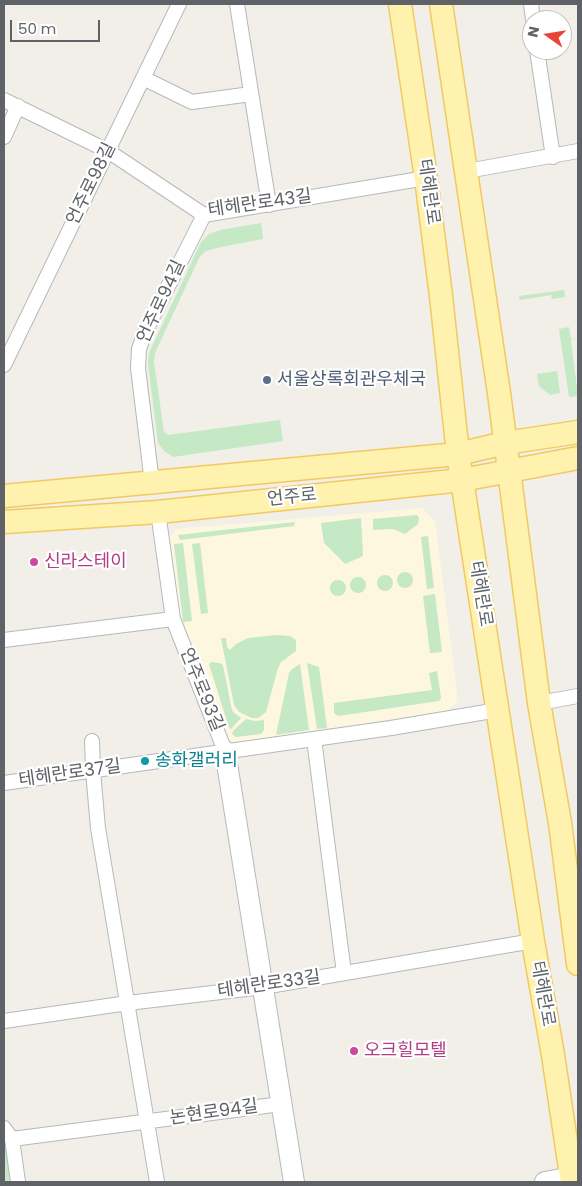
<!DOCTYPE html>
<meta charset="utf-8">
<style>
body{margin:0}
#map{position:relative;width:582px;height:1186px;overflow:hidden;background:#f1efe8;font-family:Poppins,sans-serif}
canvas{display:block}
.frame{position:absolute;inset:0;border:5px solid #5f6368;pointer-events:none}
.north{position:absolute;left:522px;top:10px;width:50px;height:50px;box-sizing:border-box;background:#fff;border:1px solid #bfc1c3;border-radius:50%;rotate:283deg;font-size:14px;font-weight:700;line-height:20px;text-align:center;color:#5f6368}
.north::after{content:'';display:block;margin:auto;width:18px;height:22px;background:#ea4335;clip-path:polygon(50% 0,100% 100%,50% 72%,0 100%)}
.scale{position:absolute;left:10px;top:20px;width:90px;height:22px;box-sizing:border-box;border:2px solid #5f6368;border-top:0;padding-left:6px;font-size:15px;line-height:18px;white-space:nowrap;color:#5f6368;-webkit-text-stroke:4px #fff;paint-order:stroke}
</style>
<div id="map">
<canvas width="582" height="1186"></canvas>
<div class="frame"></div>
<div class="north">N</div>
<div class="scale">50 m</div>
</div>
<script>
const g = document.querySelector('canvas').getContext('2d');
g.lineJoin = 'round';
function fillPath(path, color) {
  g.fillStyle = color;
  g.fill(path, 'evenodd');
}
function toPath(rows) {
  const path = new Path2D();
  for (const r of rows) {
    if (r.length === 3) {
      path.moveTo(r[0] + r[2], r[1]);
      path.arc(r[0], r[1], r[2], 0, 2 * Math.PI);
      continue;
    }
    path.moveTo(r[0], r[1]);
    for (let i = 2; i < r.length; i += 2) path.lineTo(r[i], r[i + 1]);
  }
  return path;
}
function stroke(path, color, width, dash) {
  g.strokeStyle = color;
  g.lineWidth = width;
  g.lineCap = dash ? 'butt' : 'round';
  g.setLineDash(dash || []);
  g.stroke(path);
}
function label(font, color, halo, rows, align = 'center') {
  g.font = font + ' Poppins,"Noto Sans KR",sans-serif';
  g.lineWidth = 4.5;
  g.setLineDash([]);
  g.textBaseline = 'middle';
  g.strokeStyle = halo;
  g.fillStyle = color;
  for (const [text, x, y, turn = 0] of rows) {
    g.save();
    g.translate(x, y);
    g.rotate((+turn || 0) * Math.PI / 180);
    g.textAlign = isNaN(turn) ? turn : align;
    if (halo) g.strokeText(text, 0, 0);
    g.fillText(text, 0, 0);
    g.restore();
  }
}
fillPath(toPath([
 [422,508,435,521,458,701,447,711,231,743,224,737,200,669,179,631,167,540,176,529]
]), '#fef7e0');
fillPath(toPath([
 [261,223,263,239,221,247,206,251,200,256,155,353,154,362,164,432,168,435,280,420,283,441,173,457,164,451,158,443,148,363,149,353,201,242,209,234,220,230],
 [564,290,565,297,552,299,551,295,520,300,519,296],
 [569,327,571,339,578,338,571,340,578,396,569,397,559,329],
 [557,371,560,393,550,395,539,386,537,374],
 [417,515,419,518,418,524,405,534,393,529,373,530,373,519],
 [361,518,363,555,361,557,345,564,324,543,321,523],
 [295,522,294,526,180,540,178,535],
 [428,536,434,588,427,589,421,537],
 [183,543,192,621,183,622,174,544],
 [200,543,208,613,201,614,192,544],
 [405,580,8],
 [385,583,8],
 [358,585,8],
 [338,588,8],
 [435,594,442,652,430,653,423,596],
 [276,635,290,636,296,640,296,651,281,662,278,668,266,712,258,718,252,718,239,712,234,705,221,638,226,638,227,647,230,650,236,644,248,638],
 [211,662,220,663,223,665,231,706,233,712,241,718,231,729,229,728,209,664],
 [307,663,319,667,327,728,317,729],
 [300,664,309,730,276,735,289,673,292,669],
 [437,671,441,698,439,701,338,716,334,713,334,703,432,690,429,673],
 [246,719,255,721,264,720,264,730,261,734,236,737,232,734,233,731],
 [4,1140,7,1146,10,1182,4,1182]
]), '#c5e8c5');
const street = toPath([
 [237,4,269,205],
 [531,4,533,20],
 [537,50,553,157],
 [143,78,192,102,251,94],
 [4,100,108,151,204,215,426,178],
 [4,137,18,106],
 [467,171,578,151],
 [4,365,179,4],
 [152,483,138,368,139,349,145,332,204,215],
 [158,512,173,619,225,751],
 [4,640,173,619],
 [539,703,578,696],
 [314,739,344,973],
 [92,741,93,771,98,828,157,1182],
 [4,783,391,728,498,710],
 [4,1021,128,1003,263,987,533,941],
 [4,1128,12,1139,18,1182],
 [12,1139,281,1104]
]);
const secondary = toPath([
 [225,751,294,1182],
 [545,1182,572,1177]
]);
const primary = toPath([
 [400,4,426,178,441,296,458,454,533,941,553,1055,572,1182],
 [441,4,499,393,539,703,560,823,578,964],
 [4,496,458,454,505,443,578,432],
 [4,522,158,512,462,480,578,458]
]);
stroke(street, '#b5b8bc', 16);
stroke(secondary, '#b6babf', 22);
stroke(primary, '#f2c960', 25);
stroke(street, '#fff', 14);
stroke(secondary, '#fff', 20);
stroke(primary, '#fff2af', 22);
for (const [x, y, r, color] of [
 [267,380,5,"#5c6f8a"],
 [34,562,5,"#d1479c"],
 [145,761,5,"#0f9aa8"],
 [354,1051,5,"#d1479c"]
]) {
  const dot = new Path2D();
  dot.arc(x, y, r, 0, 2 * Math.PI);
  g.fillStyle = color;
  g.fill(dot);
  stroke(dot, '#fff', 2);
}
label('18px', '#5f6368', '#fff', [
 ["언주로98길",92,184,-64],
 ["테헤란로",428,192,82],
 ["테헤란로43길",260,204,-8],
 ["언주로94길",162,302,-65],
 ["언주로",292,498,-6],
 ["테헤란로",480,594,81],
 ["언주로93길",201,690,68],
 ["테헤란로37길",70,774,-8],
 ["테헤란로33길",269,985,-8],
 ["테헤란로",542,994,80],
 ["논현로94길",214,1113,-8]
]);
label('18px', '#4e5e75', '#fff', [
 ["서울상록회관우체국",277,380]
], 'left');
label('18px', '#b23c85', '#fff', [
 ["신라스테이",44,562],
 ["오크힐모텔",364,1051]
], 'left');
label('18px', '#0d838f', '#fff', [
 ["송화갤러리",155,761]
], 'left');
</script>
